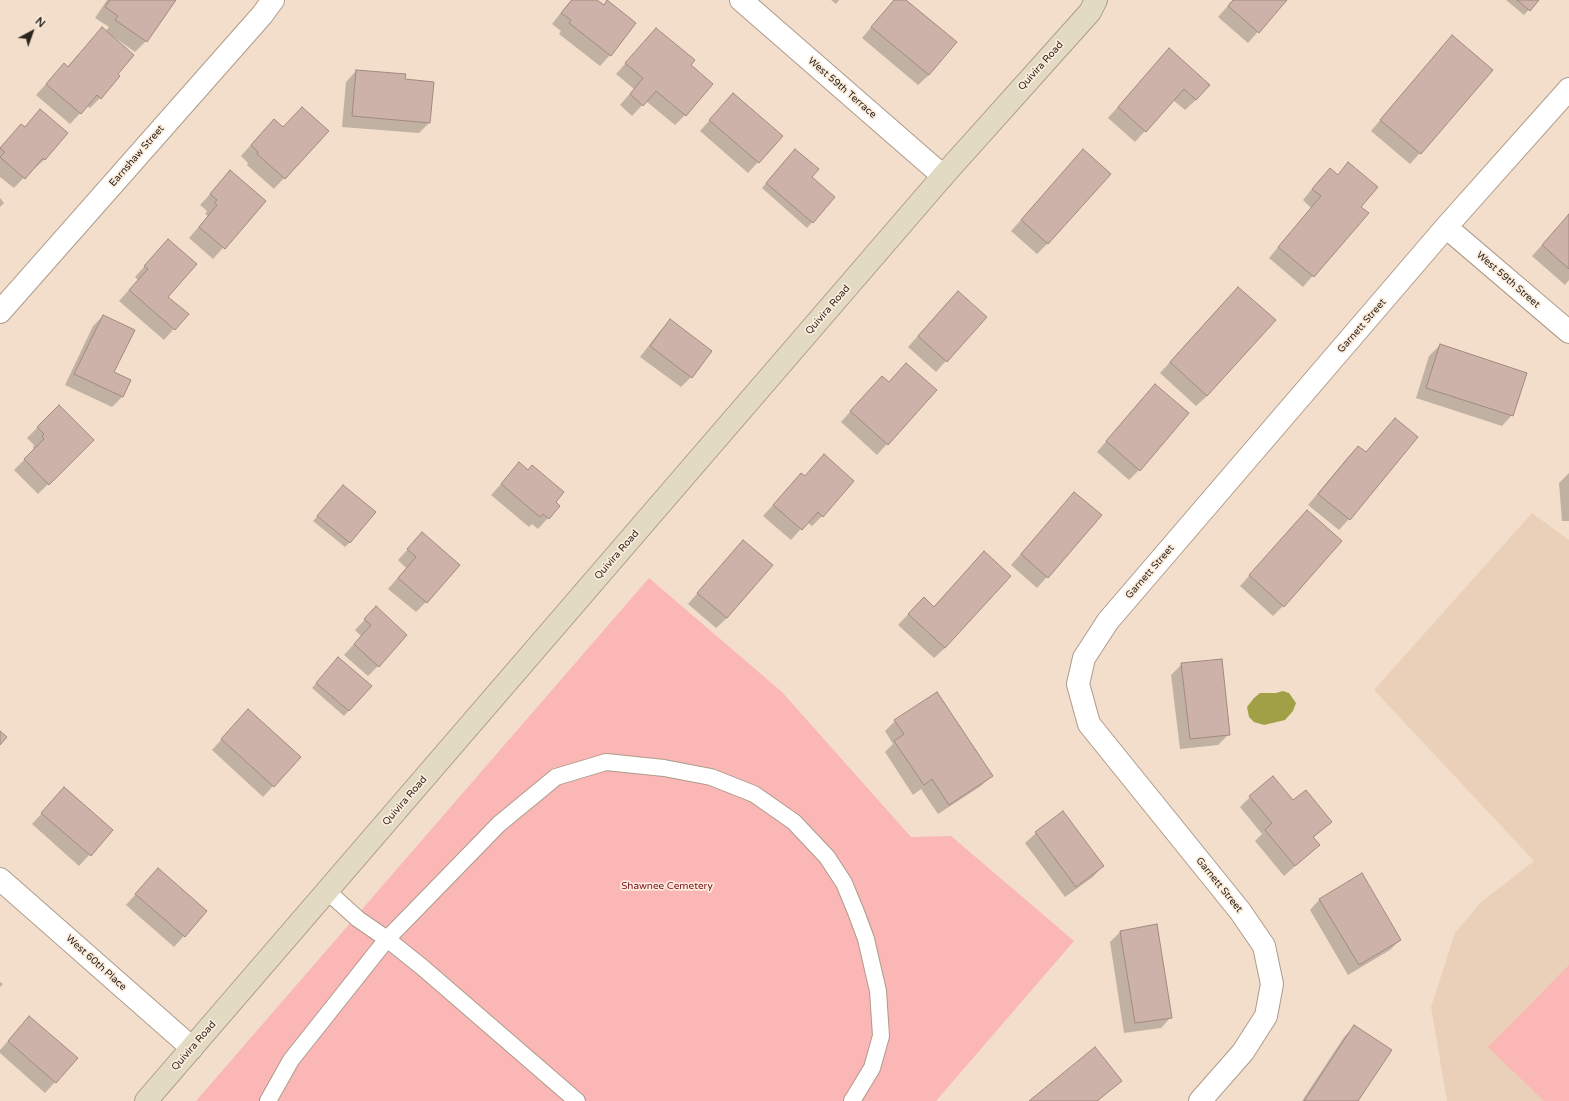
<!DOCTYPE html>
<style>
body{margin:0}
#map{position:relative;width:1569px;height:1101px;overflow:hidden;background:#f2decb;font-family:"Varela Round",sans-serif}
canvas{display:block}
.north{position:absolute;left:12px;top:12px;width:40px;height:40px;-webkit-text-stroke:3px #fcecdc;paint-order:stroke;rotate:41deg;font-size:11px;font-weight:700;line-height:16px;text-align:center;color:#2c251e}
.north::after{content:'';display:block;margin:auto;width:14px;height:18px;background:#2c251e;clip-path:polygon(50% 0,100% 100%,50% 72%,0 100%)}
</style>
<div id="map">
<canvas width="1569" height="1101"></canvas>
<div class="north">N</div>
</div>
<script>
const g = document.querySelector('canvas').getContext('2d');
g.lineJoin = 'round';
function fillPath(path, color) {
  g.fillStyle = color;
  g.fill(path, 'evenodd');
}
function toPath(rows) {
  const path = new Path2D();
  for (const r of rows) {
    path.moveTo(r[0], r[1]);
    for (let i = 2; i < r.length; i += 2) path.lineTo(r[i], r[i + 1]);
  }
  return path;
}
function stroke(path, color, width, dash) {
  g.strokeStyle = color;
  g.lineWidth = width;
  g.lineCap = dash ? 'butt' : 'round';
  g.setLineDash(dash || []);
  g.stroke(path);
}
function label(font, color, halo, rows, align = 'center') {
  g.font = font + ' "Varela Round",sans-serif';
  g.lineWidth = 3.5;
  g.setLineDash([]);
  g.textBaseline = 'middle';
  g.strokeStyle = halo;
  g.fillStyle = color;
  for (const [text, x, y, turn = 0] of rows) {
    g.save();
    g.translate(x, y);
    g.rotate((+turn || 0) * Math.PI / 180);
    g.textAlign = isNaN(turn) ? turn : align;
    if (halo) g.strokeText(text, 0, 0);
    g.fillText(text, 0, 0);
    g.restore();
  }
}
fillPath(toPath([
 [1532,513,1569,540,1569,1101,1447,1101,1431,1007,1455,933,1480,903,1534,861,1374,690]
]), '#ead0b9');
fillPath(toPath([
 [649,578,782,692,911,837,951,836,1074,941,936,1101,196,1101],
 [1569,965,1569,1101,1544,1101,1488,1047]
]), '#fbb7b5');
fillPath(toPath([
 [1283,691,1289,693,1296,703,1293,711,1285,720,1264,725,1254,722,1249,717,1247,707,1254,698,1260,693,1276,693]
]), '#a0a146');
fillPath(toPath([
 [107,0,174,0,146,41,135,52,114,37,116,74,100,98,90,108,87,106,70,124,36,95,54,75,67,67,102,29,105,32,109,27,95,18],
 [571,0,596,0,603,6,607,2,610,55,600,66,559,34,561,31,552,24],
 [831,0,839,0,836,4],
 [894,0,905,0,929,75,918,85,862,38],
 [1233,0,1286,0,1248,43,1218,17],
 [1506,0,1538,0,1524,15],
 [656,29,690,65,685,115,675,125,646,101,632,116,620,105,634,89,616,74],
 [1442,47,1420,153,1410,164,1371,131],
 [1159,60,1196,100,1185,110,1173,100,1135,142,1108,118],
 [356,71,404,80,429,123,419,133,342,127,346,82],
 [733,94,758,162,748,173,700,131],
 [40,111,45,159,34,169,33,168,14,188,0,177,0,148,21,125,24,128],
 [283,128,327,131,274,189,247,165,248,163,241,156,264,130],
 [790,155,811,177,834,197,807,228,762,188],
 [1073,161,1048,243,1037,254,1011,231],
 [1349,164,1359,207,1367,213,1303,287,1269,258,1311,208,1303,200,1319,180,1330,170,1337,176],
 [230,172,265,201,213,259,189,238,208,216,205,214,207,211,200,205],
 [0,198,4,203,0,207],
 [1569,215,1569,280,1565,285,1532,256],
 [158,251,167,297,187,314,164,340,119,301,138,280,135,277],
 [1228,298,1207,396,1196,406,1160,373],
 [947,303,985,317,936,372,908,347],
 [103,316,113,372,122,397,112,407,65,385,93,326],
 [670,321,691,377,681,387,640,357,660,331],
 [1440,345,1512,415,1502,426,1416,398,1429,356],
 [906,364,887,444,877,455,841,422,872,387,888,383],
 [1145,396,1139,470,1129,480,1097,452],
 [59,406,93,440,38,494,14,470,34,450,33,447,34,445,27,438],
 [1395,419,1417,437,1349,519,1339,530,1308,505,1347,458,1358,447,1365,453],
 [519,464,559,506,538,529,532,524,529,527,491,495],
 [1569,473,1569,521,1562,521,1559,483],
 [791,485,822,516,812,526,807,522,791,540,763,516],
 [343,486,350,542,345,547,313,521],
 [1075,493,1047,577,1037,588,1011,565],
 [1297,522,1283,606,1273,616,1240,586],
 [422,533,426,602,416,612,388,589,406,568,398,560],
 [733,552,727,618,716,628,688,604],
 [974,563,945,648,934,658,898,625,913,609,933,607],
 [376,608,378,666,368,676,344,655,361,636,355,630],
 [333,664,370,686,344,716,312,688],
 [1182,664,1229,734,1218,745,1180,749,1171,675],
 [238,721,273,786,263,797,212,750],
 [895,721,991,776,981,786,938,814,921,789,913,795,885,752,893,744,885,731],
 [64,789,112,830,79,866,32,824],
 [1250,797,1293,802,1330,821,1313,838,1319,845,1284,876,1255,841,1262,834,1240,807],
 [1036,833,1103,866,1093,877,1065,897,1025,843],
 [158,869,206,911,174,947,126,905],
 [1320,899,1400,940,1390,950,1348,975,1310,910],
 [1120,932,1171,1017,1161,1028,1124,1033,1110,942],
 [0,982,3,984,0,987],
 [29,1017,77,1058,45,1093,0,1053,0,1050],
 [1354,1027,1357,1101,1302,1101,1344,1037],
 [1121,1080,1098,1101,1031,1101]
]), '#0003');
const building = toPath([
 [110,0,176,0,147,42,115,20,118,16,105,7,110,0],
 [572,0,597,0,604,5,607,0,636,23,611,56,569,23,571,20,561,13,572,0],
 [894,0,906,0,957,42,929,75,871,27,894,0],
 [1233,0,1287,0,1259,33,1228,6,1233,0],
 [1517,0,1539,0,1530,11,1517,0],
 [102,27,134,55,118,74,120,76,101,99,97,95,81,114,46,84,64,63,68,67,102,27],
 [656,28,695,60,691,65,713,84,686,116,656,91,643,106,630,94,643,78,625,63,656,28],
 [1452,35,1493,70,1421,154,1380,120,1452,35],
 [1169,48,1210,85,1196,100,1184,89,1146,132,1118,107,1169,48],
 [356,70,406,74,405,79,434,82,430,123,352,116,356,70],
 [733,93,783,136,759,163,709,120,733,93],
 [302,107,329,131,285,179,257,154,258,152,251,145,274,119,283,127,302,107],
 [40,109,68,133,45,160,43,158,25,179,0,157,5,152,0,148,21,124,25,127,40,109],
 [795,149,819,169,812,177,835,197,813,223,766,183,795,149],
 [1083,149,1111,174,1048,244,1021,220,1083,149],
 [1348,162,1378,187,1361,207,1369,213,1314,277,1278,247,1321,196,1312,189,1330,168,1338,175,1348,162],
 [230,170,266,201,225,249,199,227,217,205,214,203,217,200,210,194,230,170],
 [1569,214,1569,269,1542,245,1569,214],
 [168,239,197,264,168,297,189,314,175,330,129,290,148,269,144,266,168,239],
 [1238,287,1276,320,1207,396,1170,362,1238,287],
 [958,291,987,317,947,362,918,336,958,291],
 [103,315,135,330,114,372,131,380,123,397,74,374,103,315],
 [670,319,712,351,692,378,650,346,670,319],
 [1440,344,1527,373,1513,416,1426,388,1440,344],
 [906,363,937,390,888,445,850,411,882,376,889,382,906,363],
 [1155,384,1189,413,1140,471,1106,441,1155,384],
 [59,405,94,440,49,485,24,459,44,439,42,436,44,434,37,427,59,405],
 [1395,418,1418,437,1350,520,1318,494,1358,446,1366,452,1395,418],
 [824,454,854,481,823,517,818,512,802,530,773,505,801,473,805,476,824,454],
 [519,462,528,470,532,465,564,492,556,502,560,506,549,519,543,514,540,517,501,484,519,462],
 [343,485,376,512,350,543,317,516,343,485],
 [1074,492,1102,515,1048,578,1021,554,1074,492],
 [1307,510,1342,541,1284,607,1249,575,1307,510],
 [422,532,460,565,427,603,398,578,416,557,407,549,422,532],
 [743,540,773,565,727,618,697,593,743,540],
 [984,551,1011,576,945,648,908,614,924,597,934,607,984,551],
 [376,606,407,635,379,667,354,644,371,625,364,619,376,606],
 [338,657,372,686,349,711,316,683,338,657],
 [1222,659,1230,735,1190,739,1181,663,1222,659],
 [937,692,993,776,949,805,932,779,924,785,894,741,904,734,894,720,937,692],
 [248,709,301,757,274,787,221,739,248,709],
 [0,731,7,737,0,745,0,731],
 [1273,776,1293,800,1306,790,1332,822,1313,837,1320,845,1295,866,1265,830,1272,823,1249,796,1273,776],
 [64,787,113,830,91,856,41,813,64,787],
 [1063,811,1104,866,1076,887,1035,832,1063,811],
 [158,868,207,911,185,937,135,894,158,868],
 [1362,873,1401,940,1359,965,1319,899,1362,873],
 [1157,924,1172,1018,1135,1023,1120,931,1157,924],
 [29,1016,78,1058,56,1083,8,1041,29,1016],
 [1354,1025,1392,1050,1358,1101,1304,1101,1354,1025],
 [1095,1047,1122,1081,1097,1101,1029,1101,1095,1047]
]);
fillPath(building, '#ccb2a8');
stroke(building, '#a2897f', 1);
const lane = toPath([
 [327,891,358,919,387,939,422,967,577,1101],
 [268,1101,291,1060,387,939,499,824,556,777,606,762,664,768,711,777,754,794,794,822,827,857,844,883,856,912,866,939,878,991,881,1036,872,1068,852,1101]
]);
const street = toPath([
 [741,0,943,176],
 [1446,227,1569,332],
 [0,312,262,15,273,0],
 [0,879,192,1048],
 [1200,1101,1243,1052,1266,1016,1272,984,1264,946,1240,911,1089,724,1078,684,1084,658,1108,621,1446,227,1569,89]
]);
const secondary = toPath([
 [146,1101,943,176,1090,12,1096,0]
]);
stroke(lane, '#ae9b8a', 18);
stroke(street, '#ae9b8a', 24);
stroke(secondary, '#ae9b8a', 24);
stroke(lane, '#fff', 16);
stroke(street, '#fff', 22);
stroke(secondary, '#e3dac3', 22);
label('10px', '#2c251e', '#fcecdc', [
 ["Quivira Road",1041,66,-48],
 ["West 59th Terrace",842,88,41],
 ["Earnshaw Street",137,156,-49],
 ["West 59th Street",1508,280,41],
 ["Quivira Road",828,310,-49],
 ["Garnett Street",1362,326,-49],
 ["Quivira Road",617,555,-49],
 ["Garnett Street",1150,572,-49],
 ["Quivira Road",405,801,-49],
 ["Garnett Street",1219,885,51],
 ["West 60th Place",96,963,42],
 ["Quivira Road",194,1046,-49]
]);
label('10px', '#7f0f1f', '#fcecdc', [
 ["Shawnee Cemetery",667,886]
]);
</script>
